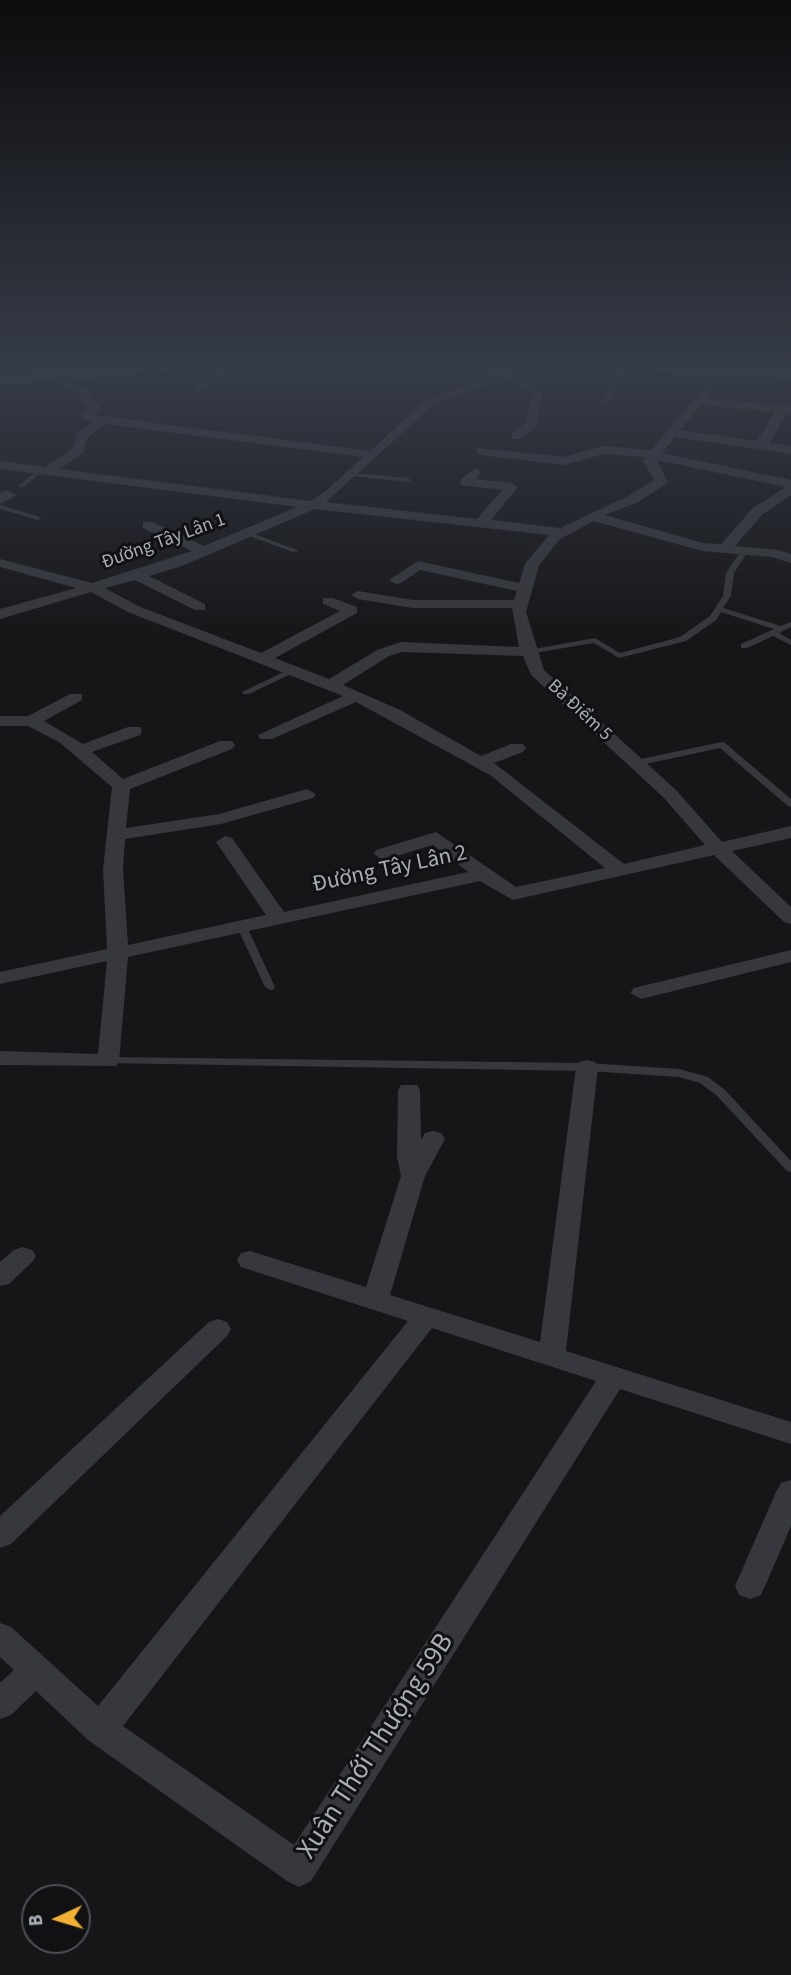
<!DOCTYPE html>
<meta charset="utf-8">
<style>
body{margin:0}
#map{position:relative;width:791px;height:1975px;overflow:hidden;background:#161618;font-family:"Source Sans 3",sans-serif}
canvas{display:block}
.north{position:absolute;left:21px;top:1884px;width:70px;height:70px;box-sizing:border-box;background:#111113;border:2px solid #4d4f55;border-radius:50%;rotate:266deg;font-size:19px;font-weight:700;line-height:28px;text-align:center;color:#a8adb8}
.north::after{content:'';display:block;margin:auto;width:24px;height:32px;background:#f2b134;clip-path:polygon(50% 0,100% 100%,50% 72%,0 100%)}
</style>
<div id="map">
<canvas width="791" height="1975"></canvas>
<div class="north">B</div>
</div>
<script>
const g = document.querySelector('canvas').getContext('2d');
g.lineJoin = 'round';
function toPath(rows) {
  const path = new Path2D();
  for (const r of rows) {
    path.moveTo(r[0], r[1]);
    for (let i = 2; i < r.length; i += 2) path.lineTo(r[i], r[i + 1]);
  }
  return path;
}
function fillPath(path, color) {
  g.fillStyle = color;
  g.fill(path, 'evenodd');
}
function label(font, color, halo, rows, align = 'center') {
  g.font = font + ' "Source Sans 3",sans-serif';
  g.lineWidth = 6;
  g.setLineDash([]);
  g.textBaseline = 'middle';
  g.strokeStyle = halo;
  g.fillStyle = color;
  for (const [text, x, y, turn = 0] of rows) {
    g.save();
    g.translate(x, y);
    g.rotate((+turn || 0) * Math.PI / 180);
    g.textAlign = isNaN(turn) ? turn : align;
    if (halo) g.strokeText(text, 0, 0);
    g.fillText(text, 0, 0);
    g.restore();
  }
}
fillPath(toPath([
 [39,470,44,471,23,487,19,487,19,485,39,470],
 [352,473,408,478,411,480,408,482,350,476,350,474,352,473],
 [0,505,40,517,41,518,38,520,0,509,0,505],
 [246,531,297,550,299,551,293,552,244,534,244,532,246,531],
 [744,549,748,551,734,573,731,596,723,608,781,626,791,622,791,627,779,633,791,640,791,645,773,636,747,648,741,648,741,644,774,629,721,612,716,620,686,641,619,658,594,643,528,654,524,652,528,650,595,638,620,653,680,637,710,616,723,596,726,573,742,550,744,549],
 [290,669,293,669,297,671,249,694,243,694,242,692,290,669],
 [722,742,725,743,791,799,791,807,788,806,720,748,636,766,632,763,636,760,722,742],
 [242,924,247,927,275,987,274,989,270,990,265,987,237,927,242,924],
 [108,1057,587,1063,679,1069,708,1077,725,1090,791,1161,791,1172,787,1171,717,1096,700,1083,679,1077,587,1071,104,1063,102,1061,108,1057]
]), '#37383d');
fillPath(toPath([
 [0,367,9,367,0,377,0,367],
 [221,367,234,367,202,392,194,392,194,388,221,367],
 [494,367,505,367,543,391,536,427,520,439,512,439,512,433,526,422,533,394,498,375,491,383,433,405,326,502,477,519,502,490,461,485,461,479,475,468,481,472,476,479,511,483,518,487,491,520,560,528,628,496,654,480,643,461,646,457,603,454,564,465,481,455,477,454,477,448,564,457,603,446,651,450,721,369,727,372,706,398,791,406,791,414,787,413,769,443,791,446,791,454,675,437,662,453,791,480,791,495,763,514,735,546,779,550,791,554,791,563,772,557,702,551,594,521,560,539,539,565,526,612,544,670,676,790,722,842,791,826,791,838,732,851,791,907,791,924,784,922,714,855,513,900,480,881,128,957,119,1061,116,1066,0,1065,0,1051,98,1054,107,961,0,984,0,972,107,949,103,869,112,787,59,742,28,726,0,726,0,716,28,716,70,694,82,694,82,700,44,721,83,744,128,727,140,727,142,731,140,735,92,752,123,779,220,741,232,741,235,745,232,749,130,789,126,828,219,814,307,789,316,794,313,798,221,824,125,839,123,869,128,945,266,915,216,842,225,836,232,838,284,912,468,872,433,845,383,860,374,854,376,850,436,832,516,887,605,868,490,775,356,702,272,739,260,739,258,735,343,696,128,612,91,592,0,619,0,609,76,588,0,567,0,559,92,583,192,551,143,528,143,522,153,522,204,546,297,507,0,469,0,461,45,467,73,448,77,434,92,422,81,418,88,408,79,394,50,378,50,374,58,374,87,390,100,408,95,415,370,451,425,401,483,379,494,367],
 [701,405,775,412,757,441,680,430,701,405],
 [105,424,363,457,327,490,311,501,59,469,83,453,87,438,105,424],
 [657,460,786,487,753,508,721,544,703,543,605,515,638,502,666,484,667,481,657,460],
 [315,509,549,535,525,564,519,583,418,561,389,580,396,584,401,583,420,570,517,591,514,600,413,600,358,591,351,595,358,599,413,608,512,608,519,647,401,642,377,650,329,679,275,658,357,613,357,607,333,598,323,598,323,604,340,611,261,653,138,606,105,588,135,580,195,610,205,610,205,604,149,576,182,566,315,509],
 [402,652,523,656,531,675,664,798,705,845,624,864,494,763,523,752,526,748,523,744,511,744,481,756,400,710,343,685,389,656,402,652],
 [624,367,613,401,603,403,613,368,624,367],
 [6,490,17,495,0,504,0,493,6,490],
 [791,950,791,962,641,999,630,993,634,988,791,950],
 [587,1060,595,1062,598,1067,566,1351,791,1422,791,1444,620,1389,311,1881,299,1887,287,1881,88,1740,36,1691,11,1715,0,1719,0,1683,14,1670,0,1657,0,1623,11,1627,98,1706,408,1321,241,1267,237,1260,241,1253,250,1251,366,1287,401,1176,397,1157,398,1090,401,1085,417,1085,420,1090,421,1140,425,1133,433,1131,441,1133,445,1139,425,1176,390,1295,540,1342,576,1067,579,1062,587,1060],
 [432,1328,596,1381,294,1845,123,1726,432,1328],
 [23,1247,32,1250,36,1256,32,1262,9,1284,0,1286,0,1262,14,1250,23,1247],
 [218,1319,227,1322,231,1329,227,1336,11,1544,0,1548,0,1516,209,1322,218,1319],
 [791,1480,791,1526,765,1586,761,1595,750,1599,739,1595,735,1586,776,1492,781,1483,791,1480]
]), '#37383d');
fillPath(toPath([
 [97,367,168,367,160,372,0,385,0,375,97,367],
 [604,367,791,368,791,378,612,372,604,367]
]), '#45474d');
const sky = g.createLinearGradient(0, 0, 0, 644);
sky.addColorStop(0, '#0c0c0d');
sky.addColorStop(0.57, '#363c48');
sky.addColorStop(1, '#363c4800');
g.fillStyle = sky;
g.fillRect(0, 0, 791, 644);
label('19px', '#a8adb8', '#111113', [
 ["Đường Tây Lân 1",164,542,-20],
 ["Bà Điểm 5",579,711,43]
]);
label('23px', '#a8adb8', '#111113', [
 ["Đường Tây Lân 2",390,870,-12]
]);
label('28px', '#a8adb8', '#111113', [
 ["Xuân Thới Thượng 59B",377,1747,-57]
]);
</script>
